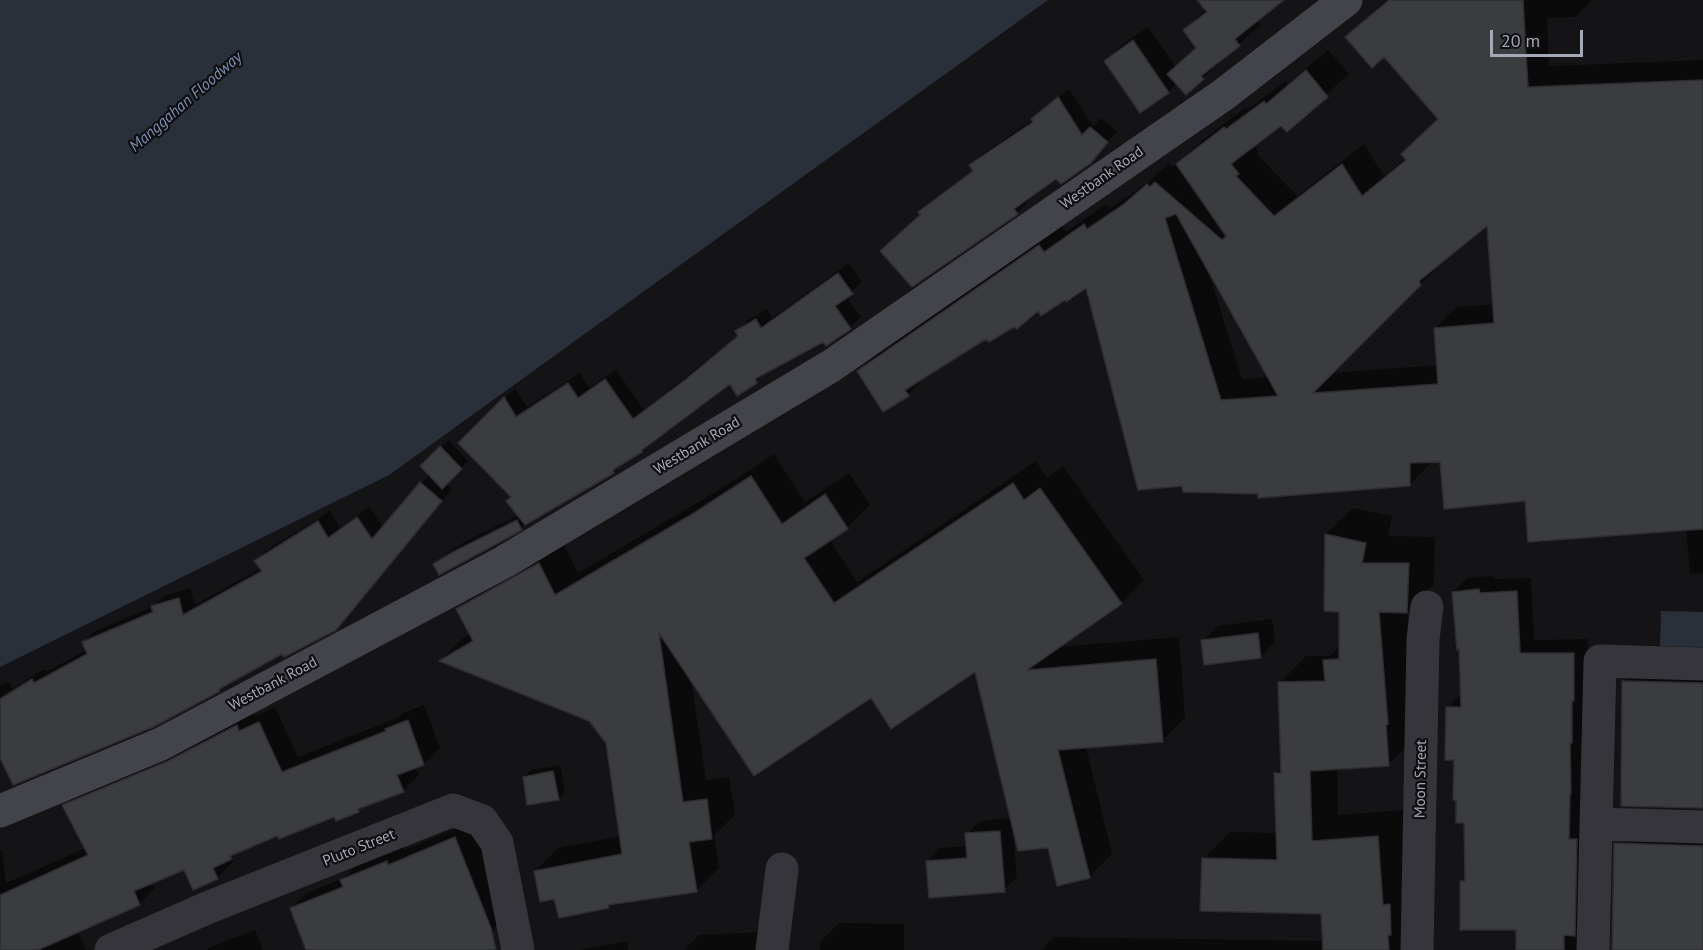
<!DOCTYPE html>
<style>
body{margin:0}
#map{position:relative;width:1703px;height:950px;overflow:hidden;background:#141416;font-family:"PT Sans",sans-serif}
canvas{display:block}
.scale{position:absolute;left:1490px;top:30px;width:93px;height:27px;box-sizing:border-box;border:3px solid #a5a8b6;border-top:0;padding-left:8px;font-size:18px;line-height:21px;white-space:nowrap;color:#a5a8b6;-webkit-text-stroke:4px #0f0f11;paint-order:stroke}
</style>
<div id="map">
<canvas width="1703" height="950"></canvas>
<div class="scale">20 m</div>
</div>
<script>
const g = document.querySelector('canvas').getContext('2d');
g.lineJoin = 'round';
function fillPath(path, color) {
  g.fillStyle = color;
  g.fill(path, 'evenodd');
}
function toPath(rows) {
  const path = new Path2D();
  for (const r of rows) {
    path.moveTo(r[0], r[1]);
    for (let i = 2; i < r.length; i += 2) path.lineTo(r[i], r[i + 1]);
  }
  return path;
}
function stroke(path, color, width, dash) {
  g.strokeStyle = color;
  g.lineWidth = width;
  g.lineCap = dash ? 'butt' : 'round';
  g.setLineDash(dash || []);
  g.stroke(path);
}
function label(font, color, halo, rows, align = 'center') {
  g.font = font + ' "PT Sans",sans-serif';
  g.lineWidth = 4.5;
  g.setLineDash([]);
  g.textBaseline = 'middle';
  g.strokeStyle = halo;
  g.fillStyle = color;
  for (const [text, x, y, turn = 0] of rows) {
    g.save();
    g.translate(x, y);
    g.rotate((+turn || 0) * Math.PI / 180);
    g.textAlign = isNaN(turn) ? turn : align;
    if (halo) g.strokeText(text, 0, 0);
    g.fillText(text, 0, 0);
    g.restore();
  }
}
fillPath(toPath([
 [0,0,1048,0,389,475,0,667],
 [1661,611,1703,612,1703,647,1660,646]
]), '#2a303a');
fillPath(toPath([
 [1199,0,1282,0,1257,19,1261,24,1203,78,1177,83,1168,92,1140,111,1106,61,1120,46,1148,27,1176,67,1197,47,1185,30,1206,8],
 [1386,0,1592,0,1575,17,1547,18,1549,66,1703,60,1703,573,1690,574,1686,529,1526,499,1442,460,1431,461,1431,463,1409,485,1259,493,1184,484,1087,285,1065,298,1039,309,1015,325,987,337,930,373,908,395,859,371,881,349,1061,225,1066,232,1106,204,1109,209,1147,183,1169,163,1172,167,1177,162,1179,163,1199,143,1246,107,1248,109,1286,81,1288,84,1328,50,1349,74,1287,130,1282,124,1254,145,1259,152,1257,154,1297,196,1364,144,1384,176,1406,158,1440,119,1384,55,1347,37],
 [1488,223,1494,304,1457,307,1435,328,1438,365,1331,373,1442,263,1441,261],
 [1209,273,1269,377,1242,379],
 [1069,89,1093,126,1101,118,1117,132,1090,162,1057,177,1024,200,1027,203,1017,213,921,214,920,212,930,202,974,170,970,165,981,155,1032,120],
 [849,263,862,282,846,297,861,317,850,328,766,371,756,382,730,382,651,442,642,451,622,463,614,472,526,523,521,528,435,565,447,553,466,541,519,515,513,497,460,443,515,388,527,407,580,373,589,388,616,370,644,410,739,335,737,332,747,321,767,309,772,318],
 [448,440,468,461,445,483,452,489,335,629,283,652,227,683,219,690,0,755,0,686,9,682,12,689,44,669,46,672,87,650,83,642,95,631,154,606,164,596,190,588,195,605,261,568,256,561,267,550,330,511,340,528,369,507,384,528,430,474,422,466],
 [774,454,805,502,849,473,870,505,847,528,830,540,857,582,1036,461,1047,478,1063,466,1144,580,1121,603,1058,647,1179,637,1185,718,1162,741,1086,747,1112,854,1089,877,1049,847,1015,831,1013,831,1017,877,1004,890,927,861,940,848,968,846,967,834,980,821,1012,818,976,670,871,696,691,679,706,780,729,777,735,815,714,835,719,868,696,891,612,903,608,906,556,897,535,871,558,848,621,836,608,742,590,720,441,660,463,638,471,634,458,609,481,586,562,541,578,573,719,490],
 [1353,508,1392,516,1388,536,1435,537,1434,584,1407,611,1414,696,1415,738,1388,765,1337,768,1338,815,1404,810,1415,950,1041,950,1054,937,1324,941,1323,912,1203,859,1230,832,1278,833,1276,774,1283,767,1280,683,1306,656,1330,656,1340,645,1340,610,1326,534],
 [1493,576,1493,579,1531,578,1534,640,1588,639,1596,950,1518,950,1517,928,1462,881,1466,877,1466,822,1447,708,1462,693,1460,648,1453,592,1467,578],
 [1272,619,1275,642,1260,657,1203,641,1218,626],
 [1645,660,1703,661,1703,807,1624,682],
 [424,705,440,748,424,764,415,767,419,775,403,791,363,806,359,811,337,819,335,815,278,834,239,850,231,858,233,862,217,878,184,868,152,882,155,888,139,904,78,931,86,950,0,950,0,850,2,850,6,883,86,848,64,806,80,790,253,710,255,716,275,707,298,757,397,718,403,713],
 [560,765,565,792,558,799,524,777,531,770],
 [471,823,508,915,492,931,471,936,474,950,307,950,291,908,307,893,344,878,358,864,403,847,404,850],
 [1630,830,1703,832,1703,950,1613,950,1616,844],
 [839,923,904,924,904,950,820,950,820,942],
 [255,930,263,950,207,950,210,947],
 [759,932,760,950,684,950,699,935],
 [627,941,628,950,580,950]
]), '#0007');
const building = toPath([
 [1197,0,1284,0,1235,39,1240,46,1201,76,1204,79,1186,95,1167,74,1196,48,1183,30,1207,12,1197,0],
 [1389,0,1523,0,1528,87,1703,80,1703,529,1528,542,1525,501,1444,509,1440,462,1410,463,1410,486,1258,498,1258,494,1183,492,1182,486,1138,490,1086,288,1066,302,1065,300,1041,316,1038,311,1017,329,1014,327,989,342,986,339,905,390,909,396,883,412,857,371,1039,245,1044,252,1084,224,1087,229,1124,204,1147,184,1150,187,1155,182,1222,240,1226,236,1176,164,1224,127,1226,129,1264,101,1266,104,1306,70,1328,97,1287,132,1281,126,1231,164,1239,174,1236,176,1274,216,1342,164,1362,196,1406,160,1401,154,1438,119,1384,57,1372,68,1345,37,1389,0],
 [1176,214,1278,396,1221,400,1165,218,1176,214],
 [1487,226,1494,323,1434,328,1438,384,1313,393,1421,285,1419,281,1487,226],
 [1133,40,1169,93,1140,113,1104,61,1133,40],
 [1058,97,1082,135,1090,127,1108,142,1091,163,1061,184,1056,179,1014,209,1018,214,912,287,880,251,920,215,918,212,973,171,969,165,1033,122,1031,119,1058,97],
 [838,273,853,294,835,306,851,329,826,346,823,342,755,379,757,383,737,396,730,384,642,450,642,452,613,470,614,473,525,525,506,501,511,497,458,443,504,397,516,417,568,383,578,398,605,379,633,419,685,380,738,336,735,331,756,319,761,328,838,273],
 [440,446,462,469,442,489,420,466,440,446],
 [751,476,782,524,825,494,848,529,804,558,834,603,1013,483,1024,500,1040,488,1122,604,1027,670,1156,659,1163,742,1058,750,1090,878,1057,886,1048,848,1018,851,975,672,891,729,871,698,754,776,659,633,683,802,707,799,712,839,689,842,697,892,608,905,609,908,559,918,554,899,540,902,534,871,622,854,606,743,589,721,439,661,473,641,456,609,539,563,555,595,694,513,751,476],
 [420,482,442,501,336,630,284,657,282,654,219,689,220,691,153,727,13,785,0,758,0,699,32,679,34,683,87,654,82,642,153,612,151,606,179,598,183,615,262,571,254,561,318,521,328,538,357,517,372,539,420,482],
 [517,520,522,530,439,575,433,564,453,552,517,520],
 [1325,534,1366,543,1362,563,1409,563,1407,613,1379,612,1388,724,1386,725,1389,766,1310,771,1312,841,1378,836,1383,905,1390,904,1391,935,1388,935,1389,950,1323,950,1321,914,1200,911,1202,858,1277,860,1274,773,1281,773,1278,682,1325,681,1323,660,1339,659,1339,612,1324,611,1325,534],
 [1479,589,1480,593,1517,591,1520,653,1574,653,1574,701,1572,701,1572,743,1570,743,1571,794,1570,794,1569,839,1577,839,1575,936,1564,935,1564,950,1516,950,1516,930,1460,930,1460,881,1465,881,1464,823,1456,823,1456,800,1453,800,1454,760,1445,760,1446,707,1461,707,1459,649,1457,650,1452,592,1479,589],
 [1258,633,1261,658,1204,665,1201,640,1258,633],
 [1622,681,1703,683,1703,808,1621,806,1622,681],
 [408,720,424,765,397,775,404,792,358,809,359,812,336,821,334,817,279,839,277,836,230,856,232,859,213,868,218,879,193,890,184,870,134,891,140,905,38,950,0,950,0,895,88,855,62,805,168,761,237,725,239,731,259,722,282,772,386,731,385,729,408,720],
 [553,771,559,800,527,805,523,777,553,771],
 [1000,831,1005,892,929,898,926,861,967,858,965,833,1000,831],
 [455,837,491,928,496,950,306,950,290,908,343,887,340,880,387,861,388,865,455,837],
 [1614,843,1703,846,1703,950,1612,950,1614,843]
]);
fillPath(building, '#3b3c40');
stroke(building, '#2e2e32', 1.5);
stroke(toPath([
 [1596,824,1703,827],
 [111,950,207,908,453,810,482,821,497,843,518,950],
 [772,950,782,869],
 [1417,950,1423,639,1427,607],
 [1593,950,1600,661,1703,664]
]), '#35353b', 33);
stroke(toPath([
 [0,811,161,744,504,562,831,366,1223,95,1346,0]
]), '#43434b', 33);
label('15px', '#a5a8b6', '#0f0f11', [
 ["Westbank Road",1102,178,-35],
 ["Westbank Road",697,446,-31],
 ["Westbank Road",273,684,-28],
 ["Moon Street",1421,779,-89],
 ["Pluto Street",359,848,-22]
]);
label('italic 16px', '#7b90b3', '#0f0f11', [
 ["Manggahan Floodway",186,102,-41]
]);
</script>
